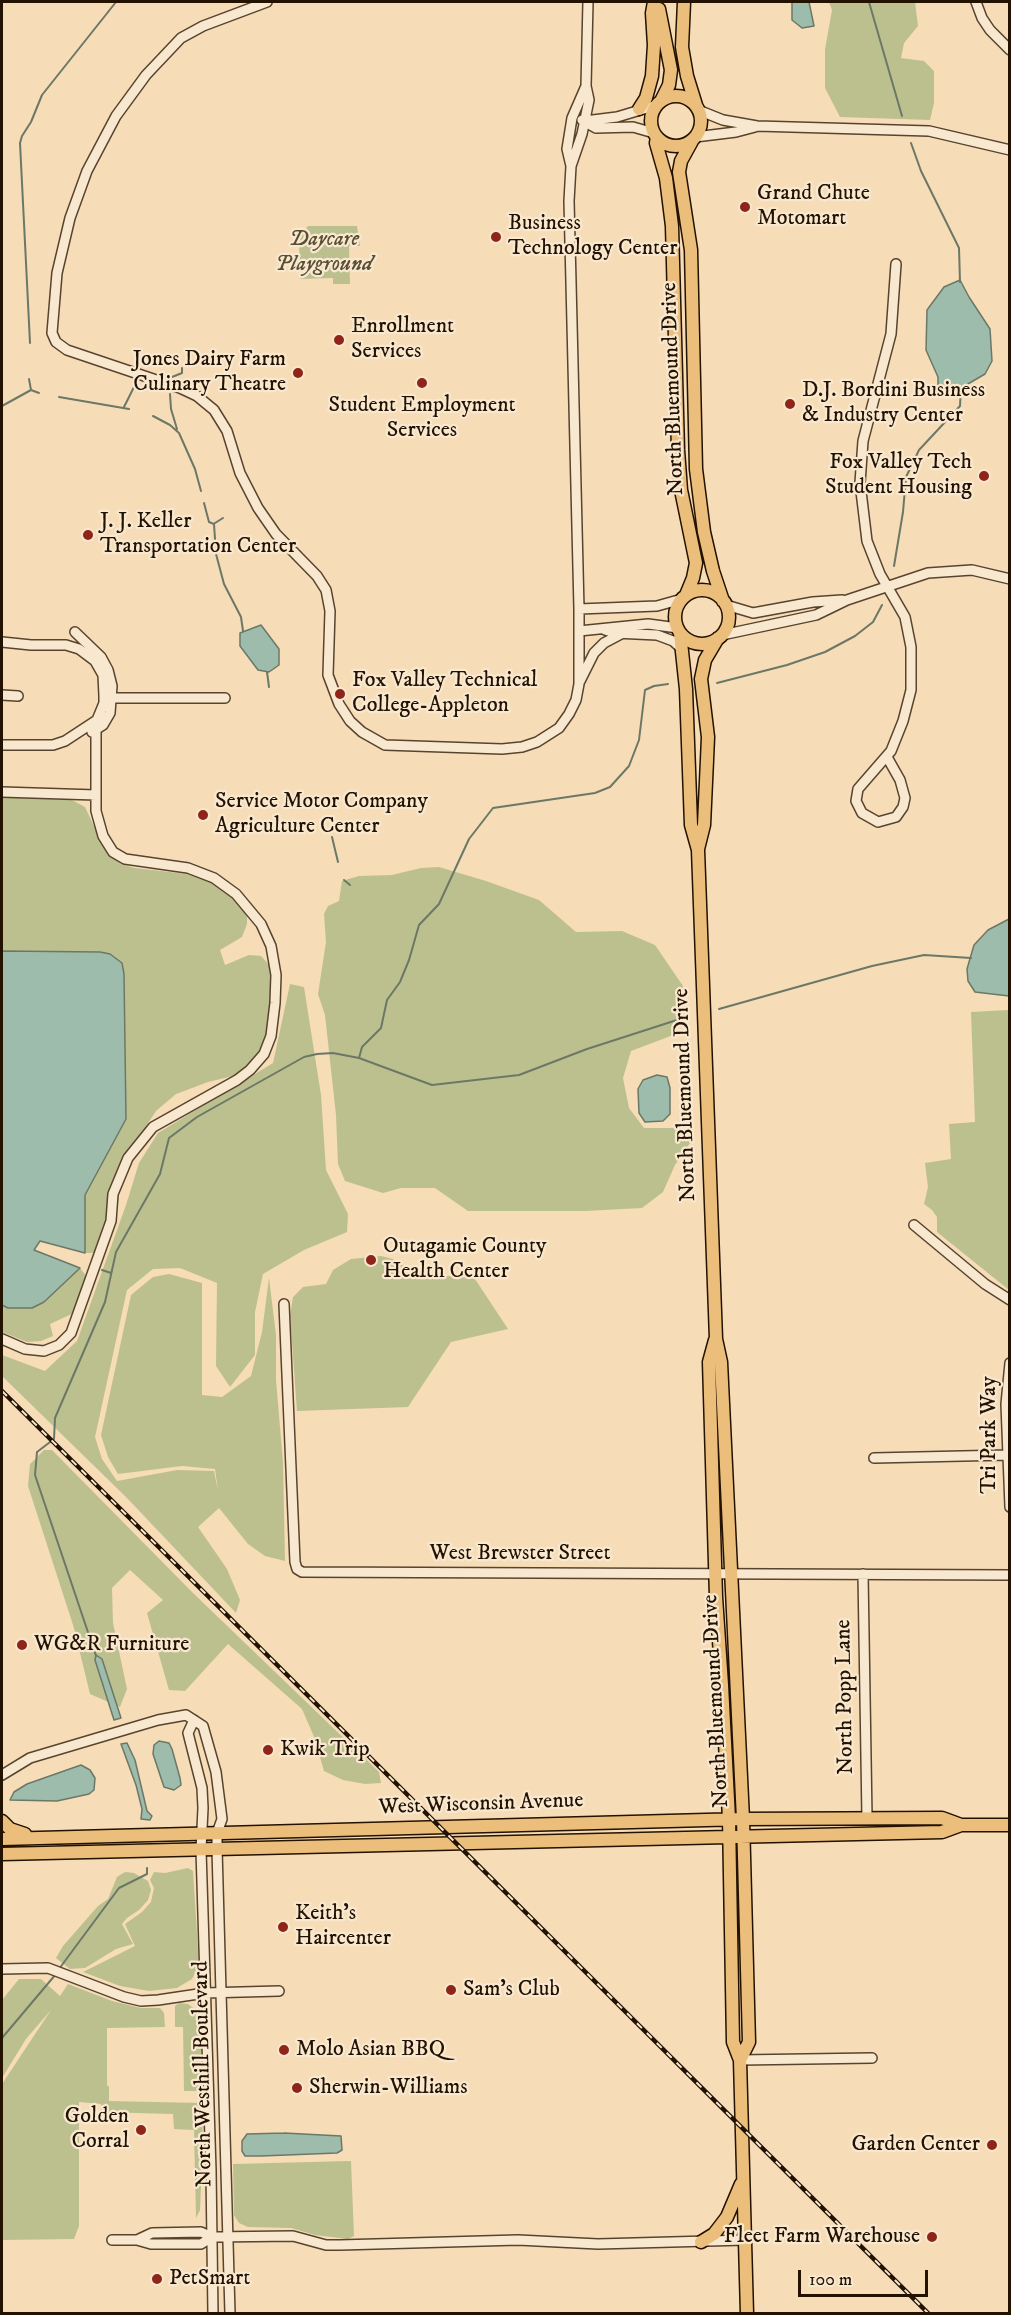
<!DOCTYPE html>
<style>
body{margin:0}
#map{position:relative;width:1011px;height:2315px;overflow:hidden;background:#f6dcb7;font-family:"IM FELL DW Pica",serif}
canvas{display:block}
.frame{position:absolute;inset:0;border:3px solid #231200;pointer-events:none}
.scale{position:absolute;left:798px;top:2270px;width:130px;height:27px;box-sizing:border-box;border:3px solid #231200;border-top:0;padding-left:8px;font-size:18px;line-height:21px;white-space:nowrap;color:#231200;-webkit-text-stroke:4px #f9e8d0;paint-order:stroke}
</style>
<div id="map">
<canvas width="1011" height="2315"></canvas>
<div class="frame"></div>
<div class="scale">100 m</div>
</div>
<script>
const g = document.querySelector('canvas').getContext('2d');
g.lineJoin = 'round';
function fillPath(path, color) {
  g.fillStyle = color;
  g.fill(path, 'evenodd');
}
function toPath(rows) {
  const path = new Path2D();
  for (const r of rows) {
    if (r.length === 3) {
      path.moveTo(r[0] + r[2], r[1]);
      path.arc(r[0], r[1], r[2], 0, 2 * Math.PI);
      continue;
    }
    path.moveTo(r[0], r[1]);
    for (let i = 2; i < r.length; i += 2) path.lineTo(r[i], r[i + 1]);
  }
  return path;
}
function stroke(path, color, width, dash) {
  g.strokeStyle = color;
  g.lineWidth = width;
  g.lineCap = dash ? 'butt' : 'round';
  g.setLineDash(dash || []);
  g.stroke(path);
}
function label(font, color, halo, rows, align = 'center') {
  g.font = font + ' "IM FELL DW Pica",serif';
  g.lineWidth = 4.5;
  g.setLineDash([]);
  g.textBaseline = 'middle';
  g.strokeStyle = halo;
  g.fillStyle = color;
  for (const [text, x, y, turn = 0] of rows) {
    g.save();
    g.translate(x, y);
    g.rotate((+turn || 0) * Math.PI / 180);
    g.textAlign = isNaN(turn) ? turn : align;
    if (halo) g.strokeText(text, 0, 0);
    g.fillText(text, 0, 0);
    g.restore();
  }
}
fillPath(toPath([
 [829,2,915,2,918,26,904,43,901,58,924,61,934,71,934,103,930,120,840,117,825,88,825,49,832,10],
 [308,226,357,226,360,246,349,246,350,284,333,284,333,278,300,279,299,238],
 [2,797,72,800,85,807,107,854,121,864,135,868,187,874,215,884,233,898,247,915,247,924,242,937,220,950,225,965,249,955,261,956,271,967,272,982,269,1028,262,1046,250,1065,237,1075,208,1082,176,1094,156,1111,123,1161,97,1253,85,1253,85,1195,126,1119,124,974,122,964,100,952,2,951],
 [439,867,486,881,539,900,576,932,622,931,655,945,683,986,676,1034,631,1051,623,1078,629,1108,644,1128,681,1128,690,1143,675,1165,663,1192,642,1208,585,1211,468,1211,435,1188,401,1188,383,1193,345,1181,338,1164,336,1115,325,1015,318,994,326,942,324,914,328,906,339,901,342,881,359,876,392,875,421,868],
 [290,984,304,987,321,1095,326,1170,348,1214,347,1232,304,1250,263,1274,255,1312,255,1355,230,1387,216,1366,217,1283,180,1268,153,1269,127,1290,95,1437,102,1459,117,1481,177,1470,214,1471,218,1491,215,1469,182,1466,118,1474,108,1457,101,1435,131,1295,153,1277,169,1274,202,1283,202,1395,222,1397,251,1376,262,1332,269,1278,276,1335,276,1380,283,1463,285,1561,265,1556,248,1544,219,1508,198,1527,227,1569,240,1600,236,1613,127,1498,2,1376,2,1355,45,1371,77,1341,126,1205,139,1163,158,1133,273,1063],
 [1009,1010,1010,1010,1009,1290,937,1232,937,1217,932,1210,924,1204,928,1187,925,1163,951,1159,949,1124,975,1122,971,1012],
 [381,1256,393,1259,420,1276,473,1276,508,1329,451,1342,408,1407,297,1411,290,1315,293,1297,303,1287,326,1284,333,1270,351,1259],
 [80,1268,87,1277,76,1312,50,1324,53,1336,41,1341,27,1342,2,1332,2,1305,8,1308,32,1308,44,1302],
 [44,1450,52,1450,192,1592,379,1772,381,1783,365,1784,343,1780,324,1771,315,1739,302,1709,228,1644,185,1691,169,1690,147,1613,163,1600,130,1570,112,1588,113,1623,127,1689,120,1707,90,1694,74,1628,28,1486,30,1464],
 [188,1868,193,1871,199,1965,192,1979,177,1988,149,1991,120,1986,83,1972,135,1946,125,1924,142,1912,151,1902,154,1888,150,1880,154,1872,165,1873],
 [125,1872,134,1873,148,1881,151,1890,148,1900,139,1910,127,1918,122,1924,133,1944,116,1949,85,1968,70,1969,56,1958,63,1946,98,1906,108,1899,117,1877],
 [19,1979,41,1979,60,1996,68,1984,112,2001,141,2008,160,2008,164,2013,165,2027,107,2028,107,2085,109,2087,109,2101,201,2103,203,2137,200,2210,196,2218,194,2130,174,2129,173,2114,101,2112,101,2104,79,2102,79,2226,74,2239,2,2240,2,2084,51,2010,26,2039,2,2078,2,2000],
 [179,2003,188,2004,196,2010,201,2035,201,2088,198,2091,184,2091,183,2027,175,2027,175,2006],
 [351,2161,354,2236,348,2239,315,2235,291,2228,248,2227,239,2223,234,2215,233,2164]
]), '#bcc08f');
const water = toPath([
 [792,2,809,2,814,26,802,28,792,20,792,2],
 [960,280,969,297,990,329,992,361,985,374,961,388,945,385,938,394,938,377,926,350,927,310,944,287,960,280],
 [261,625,279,649,279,665,269,672,258,670,240,646,240,633,261,625],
 [1009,919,1009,996,975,992,968,981,967,969,974,945,988,930,1009,919],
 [2,951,100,952,110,954,122,963,124,974,126,1119,85,1195,85,1253,40,1241,34,1250,80,1268,44,1302,32,1308,8,1308,2,1305,2,951],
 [657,1075,667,1077,670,1088,670,1114,663,1121,645,1122,639,1113,638,1089,643,1080,657,1075],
 [96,1655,102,1659,121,1718,114,1720,95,1660,96,1655],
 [159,1741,169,1743,172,1749,180,1778,181,1785,174,1790,164,1787,153,1754,154,1745,159,1741],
 [127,1743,135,1760,147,1811,152,1816,150,1820,141,1819,142,1809,136,1785,121,1744,127,1743],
 [81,1765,90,1770,95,1778,94,1790,89,1794,57,1801,10,1800,14,1792,27,1784,81,1765],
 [284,2133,341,2136,342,2150,337,2153,261,2156,245,2156,242,2151,242,2141,247,2134,284,2133]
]);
fillPath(water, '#9dbcac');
stroke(water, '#6c7867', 1.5);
stroke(toPath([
 [869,2,902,116],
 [911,143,921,171,959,248,960,282],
 [30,343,20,143,22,136,31,122,42,95,116,2],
 [172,377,182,373,182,368],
 [29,379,31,390,39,393],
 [170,394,171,409,177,429],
 [59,397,129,409],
 [2,406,31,390],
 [124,407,137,381],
 [153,416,170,425,179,433,195,469,201,491],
 [204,503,209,522,214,524,216,554,224,584,241,617,243,631],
 [215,523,223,518],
 [894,566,903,512,906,477,919,450,960,406,961,387],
 [267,672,269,687],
 [717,683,787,665,825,652,855,636,873,622,882,605],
 [332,837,338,862],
 [344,880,350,885],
 [719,1009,872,966,924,955,971,958],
 [359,1058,362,1047,381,1028,387,1000,400,982,409,960,419,925,439,904,469,839,493,808,595,793,610,787,629,766,639,740,645,690,654,686,668,684],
 [102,1270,111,1273],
 [96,1656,35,1475,37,1452,54,1439,55,1418,105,1302,116,1252,160,1174,169,1138,197,1117,304,1057,317,1054,333,1053,359,1058,432,1085,519,1075,587,1049,680,1019],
 [59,1969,119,1888,147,1874,147,1868],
 [2,2038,56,1974]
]), '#6c7867', 2);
const minor = toPath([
 [267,2,203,26,181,38,146,75,116,116,87,171,70,218,57,273,52,333,56,342,67,350,180,388,197,396,214,410,227,431,240,473,258,508,276,534,317,576,326,590,330,611,328,675,339,704,350,721,362,732,385,745,502,749,522,747,537,742,559,728,569,714,576,700,579,684,579,609,569,201,571,166,567,149,572,118,586,86],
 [976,2,982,18,990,30,1010,50],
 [698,110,723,120,757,126,929,131,1010,150],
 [582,120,596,128,633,127,654,133],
 [585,121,617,117,657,105],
 [695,137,736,132,755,127],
 [571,166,582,134,589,100,586,86,588,2],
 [726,605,753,613,813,602,842,600],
 [579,609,657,606,682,599],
 [605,630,615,633,657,635,673,641,682,649],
 [579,631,648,624,678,628],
 [75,632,101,657,108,670,112,686,110,713,103,725,92,732],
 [722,635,816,615,847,600,928,573,972,570,1010,579],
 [2,642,31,645,66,645,79,649,95,661,103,675,104,696,104,703,97,720,65,741,53,745,2,745],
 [580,681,594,653,604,643,621,634],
 [2,695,18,696],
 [112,698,225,698],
 [887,757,900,780,905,798,903,807,896,817,878,822,862,813,856,801,858,789,891,751,903,721,911,690,911,647,905,617,880,574,867,541,860,483,863,441,891,334,896,264],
 [2,792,96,795],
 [914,1225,985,1284,1010,1300],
 [284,1304,295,1562,297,1569,302,1572,1010,1575],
 [2,1339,25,1349,44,1351,59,1345,71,1333,111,1221,113,1194,128,1158,153,1127,237,1080,250,1070,264,1054,271,1036,275,1003,276,975,271,946,261,924,236,894,214,878,188,868,125,859,113,852,103,836,96,811,96,730],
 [1010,1363,1006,1404,1010,1507],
 [874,1458,1007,1455],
 [863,1574,867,1818],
 [194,1720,188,1733,202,1788,203,1808,201,1850,211,2171,213,2314],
 [2,1775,30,1758,158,1720,186,1715,203,1726,216,1772,222,1819,217,1833,217,1849,230,2314],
 [2,1969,48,1968,124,1997,141,2001,158,2000,205,1993,279,1991],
 [740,2060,872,2058],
 [112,2240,137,2240,151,2244,201,2244,212,2237],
 [137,2240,152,2233,201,2232,212,2237,293,2236,326,2245,340,2245,518,2240,598,2244,745,2240]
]);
const major = toPath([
 [684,2,682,47,687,76,696,105],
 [659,9,671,70,669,85,661,101],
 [676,121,25],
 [639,109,646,98,652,76,654,45,652,13,654,2],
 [657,137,656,143,666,178,672,226,678,450,681,490,696,563,693,578,686,595],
 [692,141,681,161,679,172,691,250,696,469,704,532,713,571,723,601],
 [702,617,27],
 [680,633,686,689,691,825,698,850,716,1339,721,1362,743,1819,749,2042,740,2060],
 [698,849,704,825,707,760,708,737,701,679,705,660,718,638],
 [715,1340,709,1362,716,1597,722,1685,729,1819,733,2042,740,2060,747,2314],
 [2,1821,10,1829,25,1834],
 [2,1839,743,1819,942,1818,961,1825],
 [2,1854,942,1832,961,1825,1010,1825],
 [701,2242,714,2234,727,2217,741,2184]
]);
stroke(minor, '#58442e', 12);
stroke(major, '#231200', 15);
stroke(minor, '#f9e8d0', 9);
stroke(major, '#ebbe7c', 12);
const rail = toPath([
 [2,1391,929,2314]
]);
stroke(rail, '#231200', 4.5);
stroke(rail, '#f9e8d0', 2, [7]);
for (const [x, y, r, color] of [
 [745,207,6,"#8f2418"],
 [496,237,6,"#8f2418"],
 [339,340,6,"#8f2418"],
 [298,373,6,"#8f2418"],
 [422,383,6,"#8f2418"],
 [790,404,6,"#8f2418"],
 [984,476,6,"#8f2418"],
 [88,535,6,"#8f2418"],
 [340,694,6,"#8f2418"],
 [203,815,6,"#8f2418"],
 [371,1260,6,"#8f2418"],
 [22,1645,6,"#8f2418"],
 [268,1750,6,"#8f2418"],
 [283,1927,6,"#8f2418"],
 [451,1990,6,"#8f2418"],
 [284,2050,6,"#8f2418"],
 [297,2088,6,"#8f2418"],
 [141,2130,6,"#8f2418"],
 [992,2145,6,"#8f2418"],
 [932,2237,6,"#8f2418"],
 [157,2279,6,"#8f2418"]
]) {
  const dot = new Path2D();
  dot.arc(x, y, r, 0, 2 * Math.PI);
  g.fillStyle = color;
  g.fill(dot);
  stroke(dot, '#f9e8d0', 2);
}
label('22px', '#231200', '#f9e8d0', [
 ["Grand Chute",757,194],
 ["Motomart",757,219],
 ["Business",508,224],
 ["Technology Center",508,249],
 ["Enrollment",351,327],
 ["Services",351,352],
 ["Jones Dairy Farm",286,360,"right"],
 ["Culinary Theatre",286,385,"right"],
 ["D.J. Bordini Business",802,391],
 ["& Industry Center",802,416],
 ["Student Employment",422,406,"center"],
 ["Services",422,431,"center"],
 ["Fox Valley Tech",972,463,"right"],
 ["Student Housing",972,488,"right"],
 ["J. J. Keller",100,522],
 ["Transportation Center",100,547],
 ["Fox Valley Technical",352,681],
 ["College-Appleton",352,706],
 ["Service Motor Company",215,802],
 ["Agriculture Center",215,827],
 ["Outagamie County",383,1247],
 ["Health Center",383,1272],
 ["WG&R Furniture",34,1645],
 ["Kwik Trip",280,1750],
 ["Keith's",295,1914],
 ["Haircenter",295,1939],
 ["Sam's Club",463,1990],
 ["Molo Asian BBQ",296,2050],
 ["Sherwin-Williams",309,2088],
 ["Golden",129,2117,"right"],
 ["Corral",129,2142,"right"],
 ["Garden Center",980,2145,"right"],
 ["Fleet Farm Warehouse",920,2237,"right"],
 ["PetSmart",169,2279]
], 'left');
label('italic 22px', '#594f32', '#f9e8d0', [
 ["Daycare",324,240],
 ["Playground",324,265]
]);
label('22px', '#231200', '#f9e8d0', [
 ["North Bluemound Drive",674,389,-92],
 ["North Bluemound Drive",686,1095,-92],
 ["Tri Park Way",990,1435,-90],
 ["West Brewster Street",520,1554],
 ["North Popp Lane",846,1697,-91],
 ["North Bluemound Drive",717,1701,-93],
 ["West Wisconsin Avenue",481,1805,-2],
 ["North Westhill Boulevard",204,2074,-91]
]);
</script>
